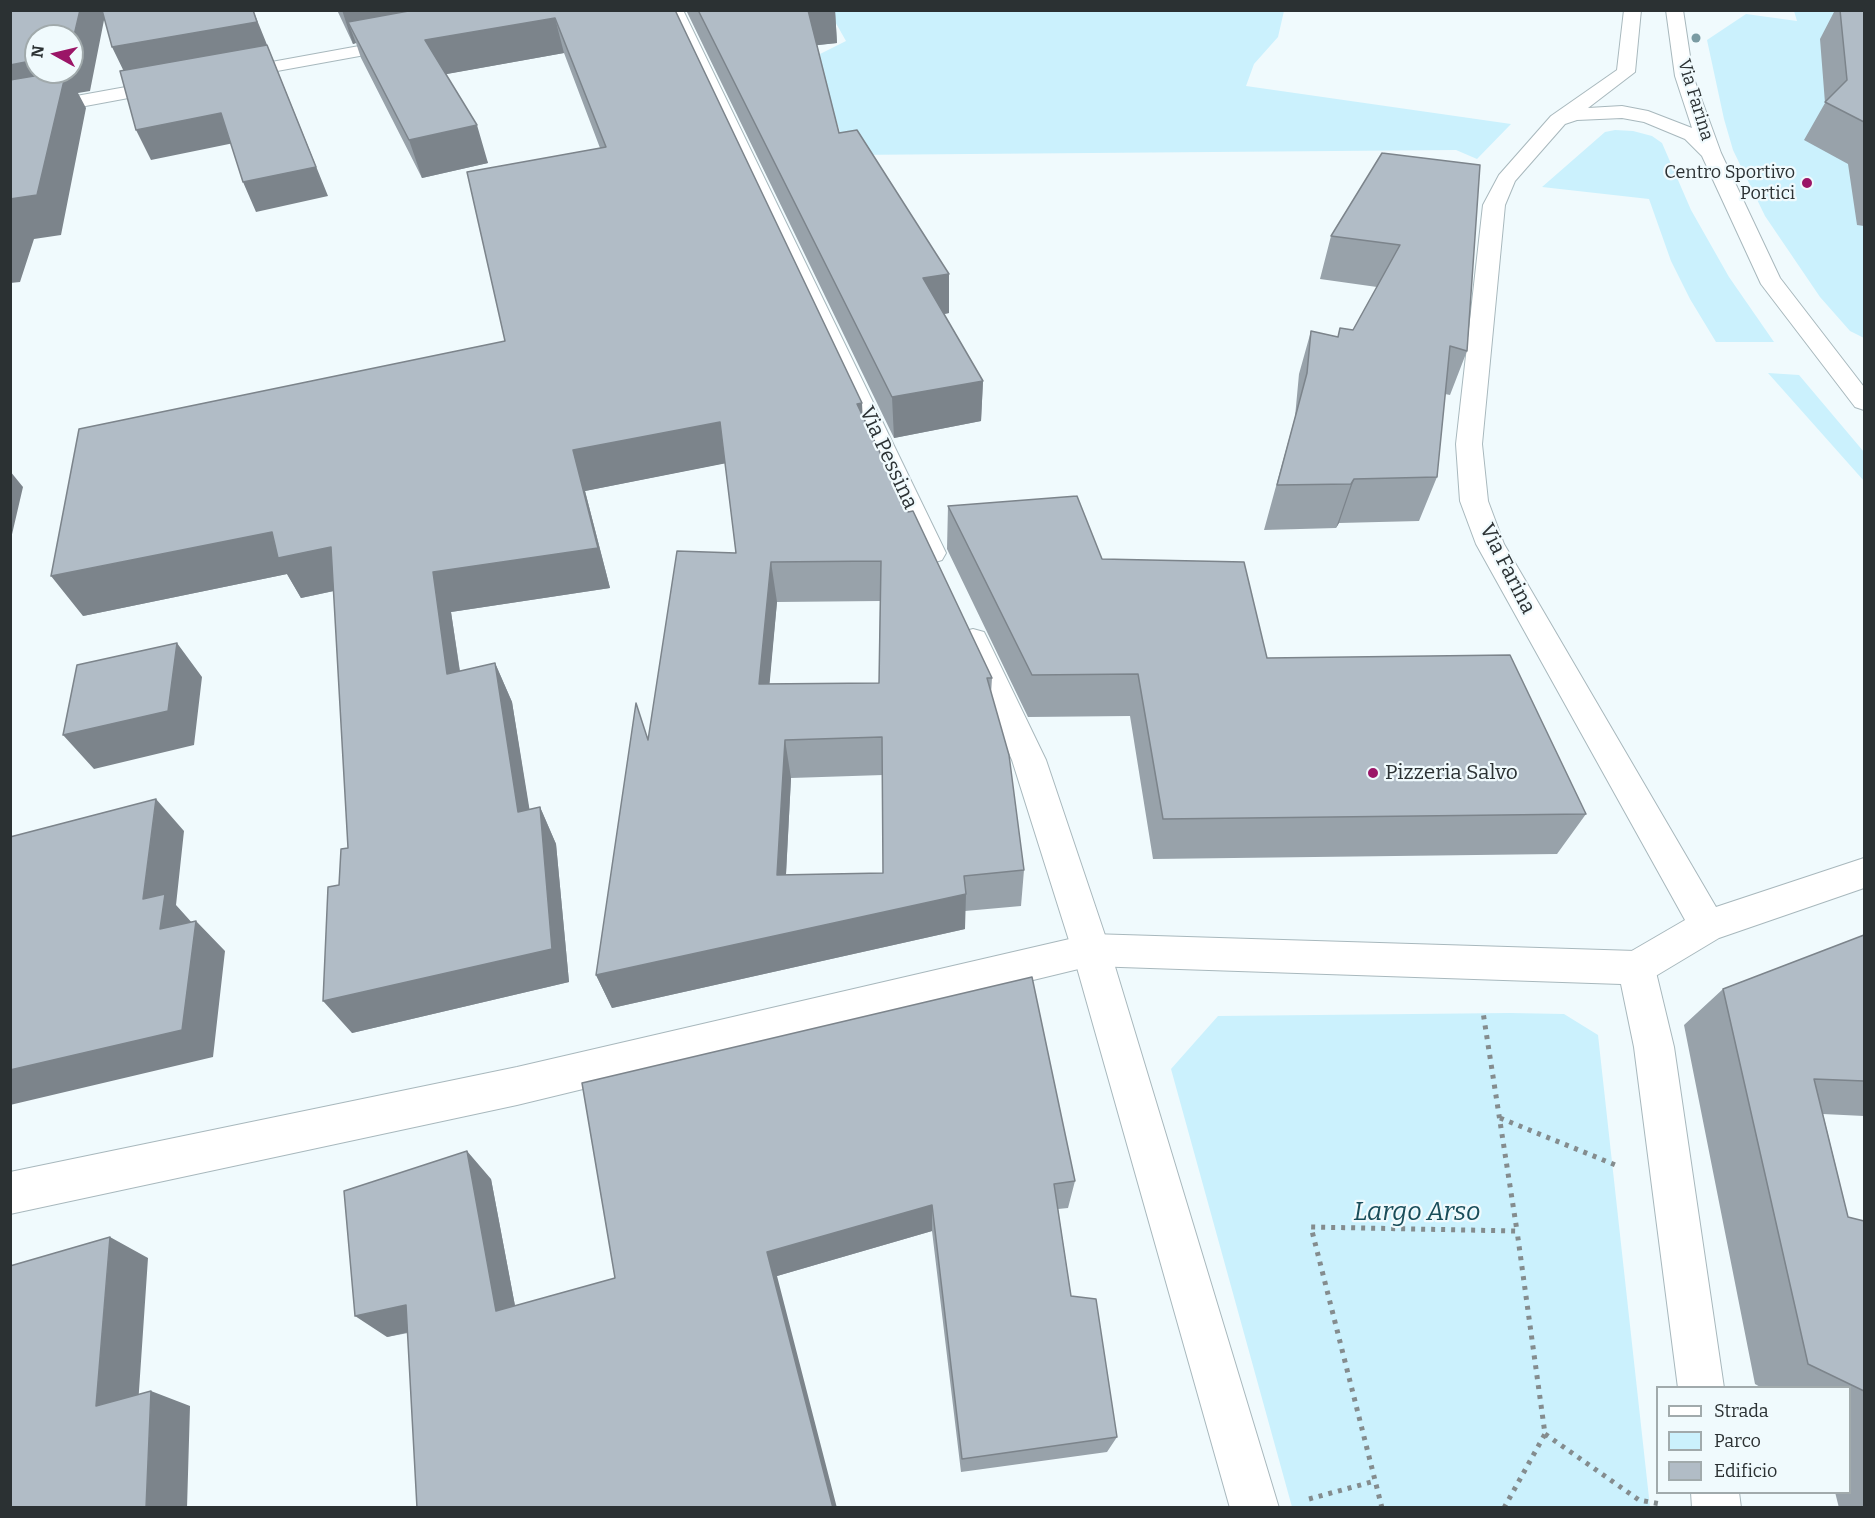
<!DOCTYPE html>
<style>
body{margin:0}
#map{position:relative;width:1875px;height:1518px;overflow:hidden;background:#f0fafd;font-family:Bitter,serif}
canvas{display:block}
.frame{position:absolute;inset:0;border:12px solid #2b3133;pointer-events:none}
.legend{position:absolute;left:1656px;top:1386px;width:195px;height:108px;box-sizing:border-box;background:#f0fafd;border:2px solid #a1aaac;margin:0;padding:8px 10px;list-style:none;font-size:18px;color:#2b3133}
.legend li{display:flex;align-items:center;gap:12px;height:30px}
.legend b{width:30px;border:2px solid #a1aaac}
.north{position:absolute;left:24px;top:24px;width:60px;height:60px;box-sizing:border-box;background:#f0fafd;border:2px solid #a1aaac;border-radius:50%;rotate:278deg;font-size:16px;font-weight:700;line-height:24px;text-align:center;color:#2b3133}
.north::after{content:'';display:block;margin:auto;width:21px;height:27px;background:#9b1567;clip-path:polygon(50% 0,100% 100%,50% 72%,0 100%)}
</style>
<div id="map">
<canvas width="1875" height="1518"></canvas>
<div class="frame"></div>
<ul class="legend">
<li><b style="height:8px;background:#fff"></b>Strada</li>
<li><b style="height:16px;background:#cbf1fd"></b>Parco</li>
<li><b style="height:16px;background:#b1bcc6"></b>Edificio</li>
</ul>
<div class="north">N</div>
</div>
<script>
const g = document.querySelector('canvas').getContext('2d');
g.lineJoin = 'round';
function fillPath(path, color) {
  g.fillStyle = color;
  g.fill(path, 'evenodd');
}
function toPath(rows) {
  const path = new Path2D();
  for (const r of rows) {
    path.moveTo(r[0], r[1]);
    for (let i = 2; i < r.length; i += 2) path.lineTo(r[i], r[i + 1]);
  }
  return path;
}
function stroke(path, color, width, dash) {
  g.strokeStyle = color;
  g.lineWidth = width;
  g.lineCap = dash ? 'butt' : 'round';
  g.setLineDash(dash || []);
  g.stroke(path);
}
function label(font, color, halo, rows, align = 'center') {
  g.font = font + ' Bitter,serif';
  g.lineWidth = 4.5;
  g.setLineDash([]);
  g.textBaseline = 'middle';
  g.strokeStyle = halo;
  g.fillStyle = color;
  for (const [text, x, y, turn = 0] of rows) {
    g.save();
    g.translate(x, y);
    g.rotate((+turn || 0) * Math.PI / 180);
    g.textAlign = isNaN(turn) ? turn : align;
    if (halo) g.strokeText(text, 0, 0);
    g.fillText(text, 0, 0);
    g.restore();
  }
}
fillPath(toPath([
 [829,11,1284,11,1278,37,1254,64,1246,86,1511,124,1477,159,1456,150,848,155,827,93,820,54,846,41],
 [1794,11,1864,11,1864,338,1850,331,1820,297,1765,216,1733,150,1724,119,1707,40,1746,14,1797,21],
 [1615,130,1633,131,1652,136,1662,143,1691,210,1729,277,1774,342,1716,342,1690,299,1671,261,1649,199,1542,187,1605,132],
 [1768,373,1799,375,1864,452,1864,481],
 [1510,1013,1564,1014,1598,1035,1650,1507,1292,1507,1171,1069,1218,1016]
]), '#cbf1fd');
const street = toPath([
 [666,10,683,10,946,553,942,560,932,563,922,560,918,553,666,10],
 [1624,10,1641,10,1635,72,1588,108,1622,106,1648,111,1692,128,1675,76,1666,10,1683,10,1693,76,1721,153,1780,278,1864,387,1864,410,1855,407,1761,284,1702,156,1685,139,1644,122,1622,118,1577,120,1565,124,1515,181,1505,205,1482,444,1488,501,1504,544,1716,907,1864,858,1864,888,1719,938,1649,980,1636,985,1623,980,1617,968,1623,956,1685,920,1476,544,1460,501,1456,444,1483,205,1499,175,1551,116,1617,70,1624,10],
 [403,38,409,39,412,43,409,47,233,79,227,78,224,74,227,70,233,69,403,38],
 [170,79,177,81,179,85,177,89,10,120,10,108,170,79],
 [973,629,984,632,988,640,1046,760,1110,950,1279,1508,1230,1508,1072,950,1012,760,958,640,962,632,973,629]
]);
const secondary = toPath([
 [1091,934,1636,951,1649,956,1655,968,1674,1047,1724,1388,1678,1388,1634,1047,1621,984,1091,966,517,1105,10,1214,10,1172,517,1067,1091,934],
 [1691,1492,1739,1492,1741,1508,1692,1508,1691,1492]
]);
stroke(street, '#a8b8bd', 2);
stroke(secondary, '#a8b8bd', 2);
stroke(toPath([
 [1500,1118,1618,1166],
 [1545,1434,1639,1500,1661,1504],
 [1309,1499,1375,1481],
 [1382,1508,1311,1227,1517,1231,1483,1012],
 [1504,1508,1545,1434,1517,1231]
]), '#848c8e', 5, [4, 6]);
fillPath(street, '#fff');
fillPath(secondary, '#fff');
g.fillStyle = '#7a9ba3';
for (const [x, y] of [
 [1696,38]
]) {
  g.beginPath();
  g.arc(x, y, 4.5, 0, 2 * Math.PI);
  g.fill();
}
fillPath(toPath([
 [337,10,675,10,908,512,992,678,991,694,1024,870,1021,906,965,911,965,929,612,1008,596,975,648,740,736,553,725,463,585,491,610,588,451,612,460,671,495,663,512,702,529,810,540,807,556,844,569,982,352,1033,339,885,348,848,334,591,301,598,287,574,83,616,505,341,600,148,564,53,446,74,488,163,422,178,361,58,356,43,353,44],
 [880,601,879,683,769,684,777,602],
 [883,775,883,873,786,875,791,778],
 [686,10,835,10,837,43,817,45,839,133,949,274,949,313,944,314,983,381,981,421,894,438],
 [1835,10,1864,10,1864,226,1857,225,1848,164,1804,140,1825,103,1820,39],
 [1382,153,1467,351,1450,395,1445,394,1437,477,1419,521,1339,523,1336,528,1264,530,1295,417,1299,374,1311,331,1338,337,1340,328,1353,330,1377,287,1320,279,1331,236],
 [948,506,1102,559,1267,658,1586,814,1557,854,1153,859,1130,716,1028,717,947,549],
 [1864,935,1864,1116,1823,1114,1848,1217,1864,1221,1864,1508,1839,1508,1835,1492,1850,1492,1850,1388,1762,1388,1755,1384,1684,1025,1723,989],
 [582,1083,1075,1181,1068,1208,1058,1209,1071,1296,1117,1437,1107,1452,961,1472,932,1231,777,1276,408,1333,387,1337,491,1179,515,1306,615,1278]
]), '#98a2aa');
fillPath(toPath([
 [80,10,106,10,90,91,78,93,86,108,61,235,34,239,20,282,10,283,10,65,36,60,36,72,72,72,72,44],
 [253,10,328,196,256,212,243,182,272,58,130,84,112,47],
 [342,10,536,10,348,22,356,43,353,44],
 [808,10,835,10,837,43,810,46],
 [555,18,564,53,436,76,425,40],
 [221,113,234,143,151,160,136,130],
 [477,125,488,163,422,178,409,140],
 [949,274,949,313,924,318,923,278],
 [983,381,981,421,894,438,892,397],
 [862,403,864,443,857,404],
 [720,422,727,463,585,491,610,588,451,612,466,714,447,674,433,572,573,450],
 [10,471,23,487,10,543],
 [1354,479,1339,523,1336,528,1351,484],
 [272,532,331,547,352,587,301,598,287,574,83,616,51,576],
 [771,562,777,602,766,723,759,684],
 [177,643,202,677,194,745,94,769,63,735],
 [495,663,512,702,536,849,518,812],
 [785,740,791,778,784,911,777,875],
 [156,799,184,831,176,905,194,925,160,929,143,899],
 [540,807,556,844,569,982,352,1033,323,1001],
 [966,894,965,929,612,1008,596,975],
 [196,921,225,951,213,1057,10,1105,10,1070],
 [467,1151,491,1179,520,1332,496,1311],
 [932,1205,932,1231,777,1276,837,1508,833,1508,767,1252],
 [110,1237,148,1258,137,1420,96,1406],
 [406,1305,436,1326,387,1337,355,1316],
 [151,1391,190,1406,187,1508,146,1508]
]), '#7c848b');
const building = toPath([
 [10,10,80,10,72,44,72,36,36,36,36,60,10,65,10,10],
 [102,10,253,10,257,22,112,47,102,10],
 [414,10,675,10,862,403,857,404,908,512,913,511,992,678,987,678,1009,755,1024,870,964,876,966,894,596,975,636,703,648,740,677,551,736,553,720,422,573,450,598,548,433,572,447,674,495,663,518,812,540,807,552,949,323,1001,328,887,339,885,341,849,348,848,331,547,278,558,272,532,51,576,79,429,505,341,467,172,606,147,555,18,425,40,477,125,409,140,348,22,414,10],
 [881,561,879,683,759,684,771,562,881,561],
 [882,737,883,873,777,875,785,740,882,737],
 [698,10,808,10,839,133,857,130,949,274,923,278,983,381,892,397,698,10],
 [1840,10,1864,10,1864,122,1825,102,1847,80,1840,10],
 [267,45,316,167,243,182,221,113,136,130,120,71,267,45],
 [58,72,66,72,37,195,10,199,10,80,58,72],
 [1382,153,1480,165,1467,351,1450,346,1437,477,1354,479,1351,484,1277,485,1307,373,1311,331,1338,337,1340,328,1353,330,1400,245,1331,236,1382,153],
 [1077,496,1102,559,1244,562,1267,658,1510,655,1586,814,1163,819,1138,674,1032,675,948,506,1077,496],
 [177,643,168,711,63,735,77,665,177,643],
 [156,799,143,899,165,894,160,929,196,921,182,1030,10,1070,10,837,156,799],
 [1864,935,1864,1081,1814,1079,1848,1217,1864,1221,1864,1391,1808,1364,1723,989,1864,935],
 [1032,977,1075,1181,1054,1184,1071,1296,1096,1299,1117,1437,962,1459,932,1205,767,1252,833,1508,417,1508,406,1305,355,1316,344,1191,467,1151,496,1311,615,1278,582,1083,1032,977],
 [110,1237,96,1406,151,1391,146,1508,10,1508,10,1266,110,1237]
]);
fillPath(building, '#b1bcc6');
stroke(building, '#7c848b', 1.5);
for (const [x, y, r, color] of [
 [1807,183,6,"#9b1567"],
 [1373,773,6,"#9b1567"]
]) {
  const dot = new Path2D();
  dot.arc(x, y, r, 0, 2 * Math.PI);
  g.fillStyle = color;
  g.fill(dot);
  stroke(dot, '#f0fafd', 2);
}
label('18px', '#2b3133', '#f0fafd', [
 ["Via Farina",1695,100,73]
]);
label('18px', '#2b3133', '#f0fafd', [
 ["Centro Sportivo",1795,173],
 ["Portici",1795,194]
], 'right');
label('21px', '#2b3133', '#f0fafd', [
 ["Via Pessina",888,458,65],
 ["Via Farina",1507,569,63]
]);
label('21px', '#2b3133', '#f0fafd', [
 ["Pizzeria Salvo",1385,773]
], 'left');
label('italic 26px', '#194d5a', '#f0fafd', [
 ["Largo Arso",1417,1213]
]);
</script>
